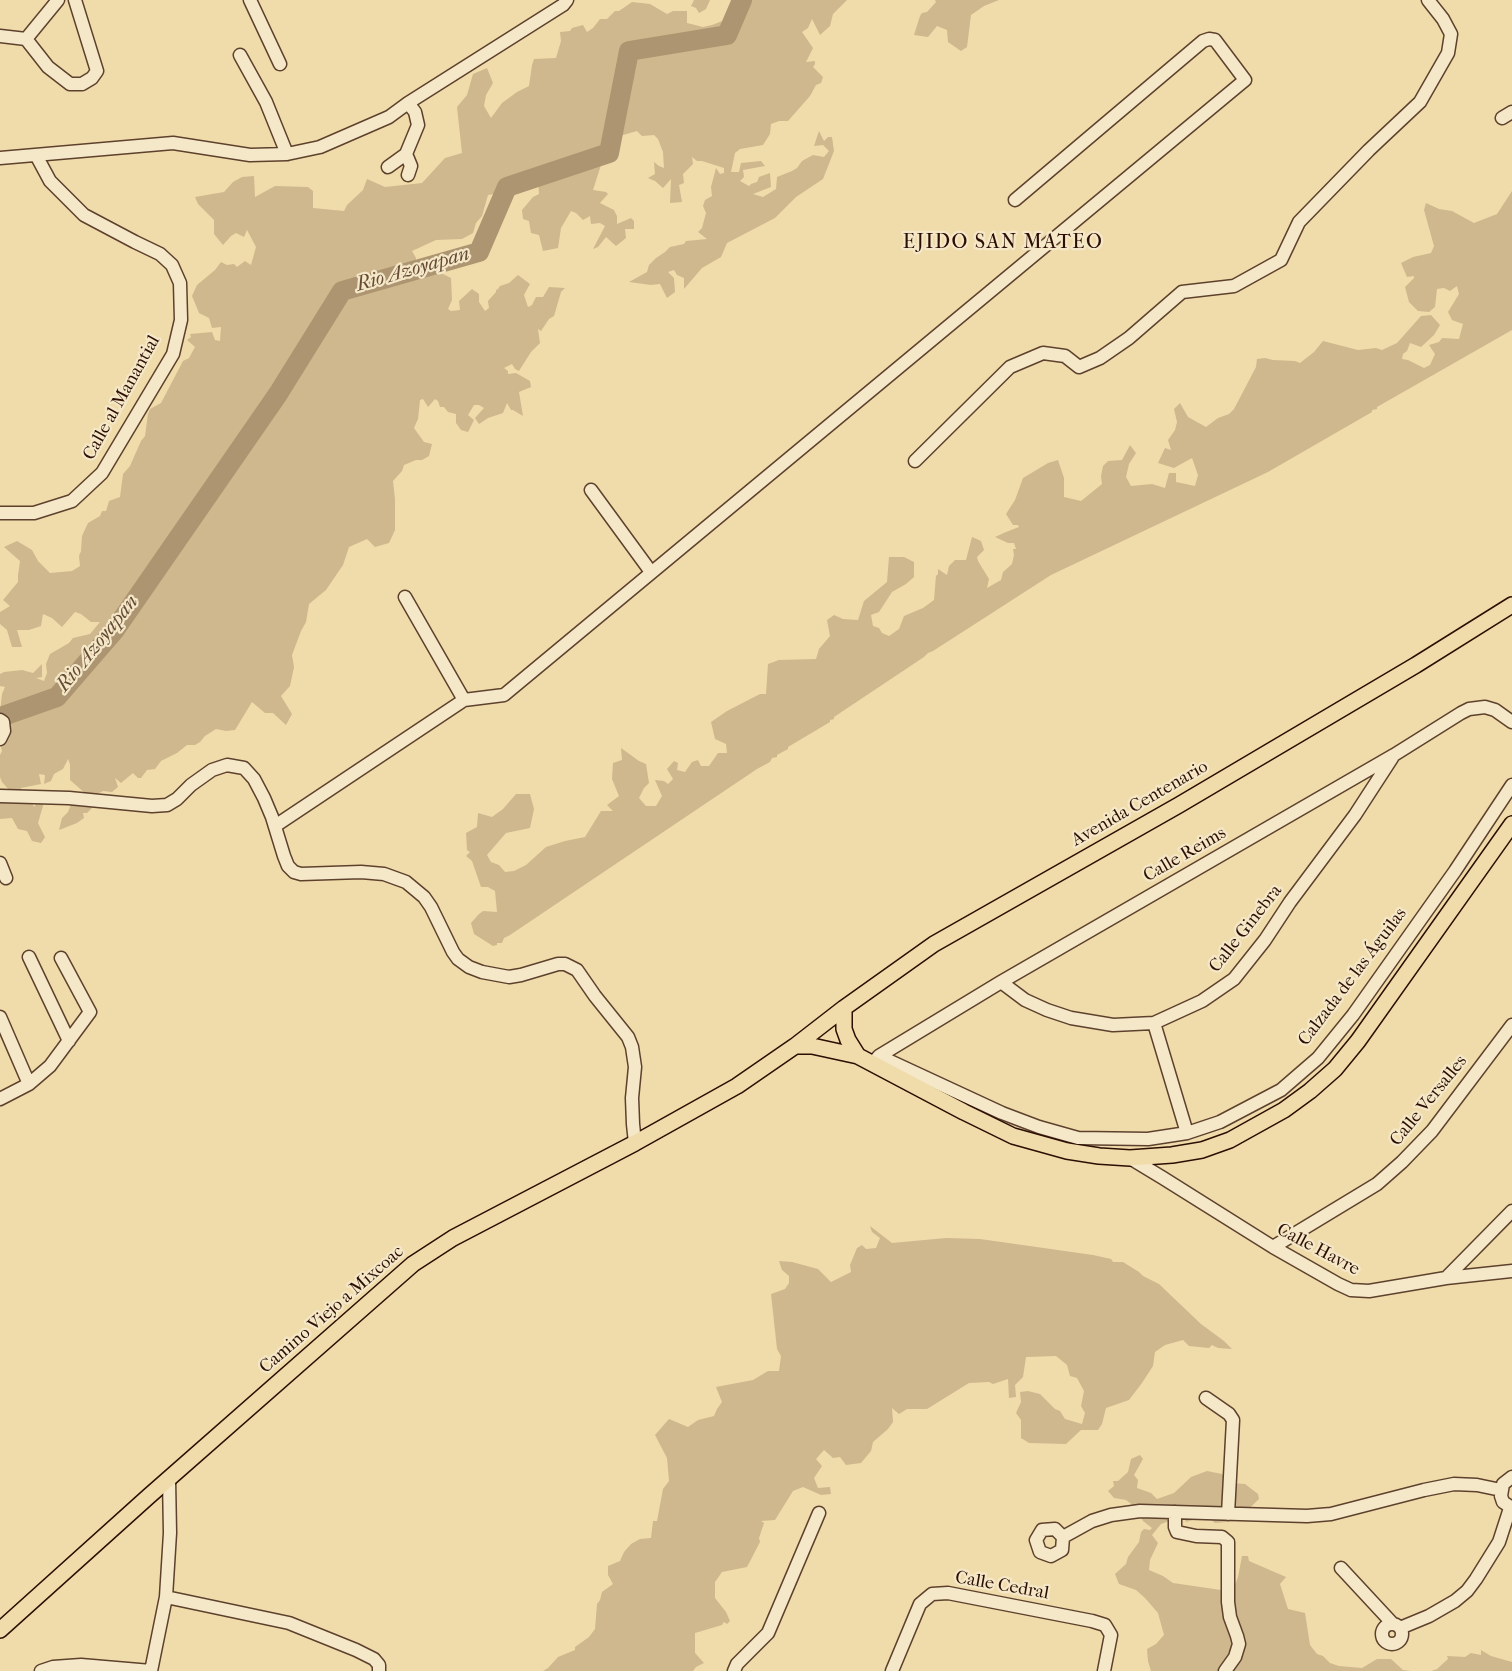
<!DOCTYPE html>
<meta charset="utf-8">
<style>
body{margin:0}
canvas{display:block;background:#f0dbaa}
</style>
<canvas width="1512" height="1671"></canvas>
<script>
const g = document.querySelector('canvas').getContext('2d');
g.lineJoin = 'round';
function fillPath(path, color) {
  g.fillStyle = color;
  g.fill(path, 'evenodd');
}
function toPath(rows) {
  const path = new Path2D();
  for (const r of rows) {
    if (r.length === 3) {
      path.moveTo(r[0] + r[2], r[1]);
      path.arc(r[0], r[1], r[2], 0, 2 * Math.PI);
      continue;
    }
    path.moveTo(r[0], r[1]);
    for (let i = 2; i < r.length; i += 2) path.lineTo(r[i], r[i + 1]);
  }
  return path;
}
function stroke(path, color, width, dash) {
  g.strokeStyle = color;
  g.lineWidth = width;
  g.lineCap = dash ? 'butt' : 'round';
  g.setLineDash(dash || []);
  g.stroke(path);
}
function label(font, color, halo, rows, align = 'center') {
  g.font = font + ' "IM FELL French Canon",serif';
  g.lineWidth = 4.5;
  g.setLineDash([]);
  g.textBaseline = 'middle';
  g.strokeStyle = halo;
  g.fillStyle = color;
  for (const [text, x, y, turn = 0] of rows) {
    g.save();
    g.translate(x, y);
    g.rotate((+turn || 0) * Math.PI / 180);
    g.textAlign = isNaN(turn) ? turn : align;
    if (halo) g.strokeText(text, 0, 0);
    g.fillText(text, 0, 0);
    g.restore();
  }
}
fillPath(toPath([
 [694,0,710,0,706,9,699,13,696,8,691,6],
 [736,0,847,0,833,14,830,26,820,35,812,19,808,28,802,32,813,48,806,62,815,61,815,64,813,67,823,77,821,83,816,85,810,96,788,121,779,121,771,124,770,134,763,145,740,149,735,153,731,172,739,172,741,163,761,161,765,166,743,170,744,177,740,181,749,186,751,184,757,182,759,177,770,173,771,187,753,194,763,197,776,189,777,177,792,171,797,168,802,161,813,155,824,157,829,151,823,145,814,146,819,131,824,141,828,137,832,137,834,151,823,179,796,197,775,218,727,243,721,257,702,268,684,289,684,278,677,275,674,270,668,272,674,278,675,292,667,298,660,284,651,285,629,282,647,272,649,265,656,258,665,252,670,247,684,244,686,241,707,239,698,232,702,228,706,213,703,206,705,200,712,196,711,187,716,168,720,174,724,173,724,168,702,161,697,161,692,157,693,164,683,174,684,183,679,185,682,202,670,203,671,179,663,188,655,181,648,178,655,174,654,162,659,166,664,168,663,152,658,139,654,135,642,136,637,131,606,140,610,149,596,158,601,165,593,190,606,192,608,194,600,203,614,210,617,216,617,224,631,218,634,221,634,229,625,229,626,238,616,246,606,237,598,247,593,249,605,226,600,223,591,224,590,216,583,220,576,213,571,211,561,228,558,248,543,251,539,235,531,233,529,221,523,219,522,210,533,197,539,194,537,167,535,173,527,176,522,185,512,191,488,195,482,216,476,223,473,233,462,239,436,240,412,251,416,258,416,265,436,266,441,269,441,273,451,278,452,300,448,309,451,311,460,310,459,301,472,289,479,294,479,302,485,311,489,308,488,301,496,292,496,290,498,289,500,286,509,283,518,275,530,284,524,295,528,307,532,305,536,297,543,297,549,287,565,288,561,292,554,316,549,319,541,331,538,329,540,343,531,352,519,371,515,369,512,364,504,368,508,371,508,374,516,373,530,381,531,387,519,392,523,416,513,410,511,410,507,403,503,413,488,418,479,424,475,418,484,408,479,405,474,405,468,415,474,420,468,432,461,430,456,423,456,414,448,412,444,407,440,407,438,401,435,399,428,407,423,399,420,400,418,419,414,428,424,442,432,444,429,456,422,460,416,460,404,465,402,471,393,481,395,499,395,530,389,543,375,547,367,539,349,547,343,565,326,590,309,604,306,622,301,631,292,655,294,667,290,686,281,696,292,714,286,725,273,713,265,713,252,702,235,730,226,731,216,729,205,736,200,742,195,745,187,745,177,753,161,761,155,769,147,770,141,778,138,778,133,773,121,783,115,778,118,787,112,792,103,791,91,797,92,808,87,813,83,813,84,818,77,823,59,830,62,818,68,812,73,799,86,794,70,780,70,764,68,759,63,769,54,774,51,781,44,784,45,775,39,774,41,784,21,788,20,792,31,800,34,807,41,797,45,799,38,823,45,837,41,843,32,841,27,831,18,829,12,818,0,819,0,797,10,791,2,782,0,777,0,755,2,751,0,743,0,712,2,694,5,687,0,686,0,674,4,672,22,670,33,673,42,664,42,677,36,678,44,681,47,673,46,664,50,654,69,643,73,638,90,634,100,622,91,622,81,614,75,612,62,627,52,618,43,614,41,626,29,630,17,630,22,647,12,647,7,630,0,624,0,612,10,606,3,600,18,582,18,575,20,561,4,547,17,541,32,550,38,561,50,573,72,571,80,566,79,556,81,551,82,536,88,523,100,516,102,511,106,511,109,501,120,497,123,474,130,466,141,441,145,436,148,414,150,409,161,403,183,361,189,358,195,347,187,340,191,337,190,334,212,332,215,340,220,341,221,327,212,328,209,318,199,313,192,296,197,285,215,270,221,262,227,265,234,264,237,267,245,261,251,265,256,247,247,230,244,237,236,233,231,236,223,245,214,234,214,220,198,204,195,197,224,192,233,182,242,177,254,176,255,197,275,186,308,187,313,191,313,208,344,211,347,205,363,190,367,179,385,187,422,183,445,158,462,153,457,107,467,95,473,74,487,68,493,83,486,95,484,106,491,118,502,103,517,92,529,86,532,65,534,59,556,58,561,41,560,32,570,31,572,28,583,25,587,32,593,28,600,19,607,19,615,11,619,11,632,2,650,4,667,14,673,11,687,11,687,23,703,27,712,25,725,20,730,20,731,10,738,20,742,3],
 [935,0,999,0,984,6,971,15,967,47,961,51,948,42,947,30,937,26,928,37,914,35,920,16,922,13,927,12,936,2],
 [1512,191,1512,330,1377,407,1377,409,1372,410,1372,412,1268,472,1051,575,933,651,928,653,924,657,834,717,834,719,830,720,830,722,788,747,788,749,777,755,777,757,772,758,770,762,757,769,510,935,504,938,502,943,497,943,497,945,493,946,474,934,471,923,479,914,483,911,497,912,495,891,488,887,481,887,472,861,466,856,470,852,467,850,466,833,477,827,478,813,492,817,503,809,516,794,530,794,534,809,530,828,506,833,487,855,491,862,499,865,505,872,514,871,526,865,546,847,565,841,585,837,601,811,613,811,607,805,619,796,612,779,613,763,622,760,621,748,639,761,646,764,649,783,644,788,639,798,646,806,656,806,662,796,655,780,664,781,668,784,673,779,667,769,674,761,678,763,677,770,685,772,692,762,698,760,701,766,709,766,718,753,727,753,726,744,715,739,711,722,727,711,760,694,766,694,768,664,779,660,816,659,819,649,830,636,827,620,834,615,843,619,858,620,864,601,887,582,889,557,904,557,914,562,914,577,906,584,892,592,879,612,871,615,873,626,879,628,882,633,889,636,899,629,904,616,923,608,934,600,936,576,938,574,938,569,947,575,949,566,955,560,966,560,972,537,981,541,984,550,977,557,978,561,989,579,987,588,1001,580,1003,572,1012,564,1014,555,1013,549,1016,549,1014,543,1008,543,995,537,1006,532,1019,527,1018,525,1013,525,1006,514,1015,500,1023,478,1048,463,1058,460,1064,478,1064,497,1081,501,1102,484,1101,476,1103,466,1108,461,1122,460,1130,445,1136,453,1129,464,1126,477,1131,486,1152,484,1165,488,1169,473,1176,473,1176,482,1195,486,1198,475,1192,458,1174,468,1158,463,1165,448,1171,450,1168,440,1175,430,1177,422,1174,409,1180,403,1188,417,1206,427,1218,418,1229,414,1234,409,1256,367,1257,359,1265,358,1273,360,1295,361,1300,363,1314,352,1323,341,1358,350,1376,348,1382,350,1397,343,1421,316,1431,315,1440,325,1434,335,1421,347,1410,343,1407,351,1403,354,1402,359,1408,360,1424,368,1430,365,1435,354,1429,345,1439,342,1442,338,1459,339,1463,324,1452,320,1448,312,1459,294,1457,286,1450,291,1444,288,1437,289,1435,307,1429,312,1418,311,1409,302,1405,287,1414,278,1414,276,1407,277,1401,263,1413,257,1431,253,1434,246,1424,210,1426,203,1439,209,1452,211,1474,223,1497,214],
 [870,1226,892,1243,946,1238,980,1239,1093,1255,1111,1259,1113,1262,1123,1262,1139,1272,1143,1276,1159,1284,1201,1324,1224,1341,1232,1349,1218,1348,1212,1345,1209,1348,1189,1346,1183,1340,1165,1345,1155,1352,1153,1366,1142,1383,1129,1400,1106,1408,1102,1424,1098,1430,1081,1430,1066,1444,1029,1443,1021,1438,1021,1420,1016,1413,1021,1402,1020,1392,1028,1391,1040,1394,1055,1409,1060,1411,1065,1419,1082,1424,1085,1413,1081,1406,1084,1391,1077,1378,1070,1376,1067,1365,1056,1356,1026,1357,1023,1377,1015,1385,1016,1397,1009,1398,1008,1379,993,1384,989,1382,969,1383,927,1409,907,1409,899,1414,892,1408,893,1422,888,1429,873,1442,871,1451,861,1463,846,1465,840,1457,833,1458,824,1450,816,1459,822,1466,814,1478,818,1488,830,1487,831,1494,821,1495,803,1487,793,1491,775,1520,761,1521,764,1523,759,1538,760,1542,747,1567,722,1572,715,1582,715,1598,726,1612,730,1621,727,1624,724,1622,722,1625,695,1633,695,1653,704,1663,696,1667,693,1671,543,1671,548,1668,558,1657,575,1650,575,1647,589,1637,595,1629,597,1604,600,1600,602,1592,613,1584,608,1575,608,1566,620,1561,624,1552,631,1544,640,1539,651,1538,653,1521,657,1521,663,1489,669,1481,667,1458,655,1435,669,1419,688,1427,698,1420,714,1416,717,1409,722,1402,716,1387,753,1380,768,1371,779,1371,781,1356,777,1349,771,1294,785,1289,789,1283,789,1276,782,1270,779,1261,792,1262,818,1269,831,1282,851,1272,850,1265,857,1248,862,1245,866,1249,876,1248,880,1238,872,1232],
 [1140,1455,1143,1459,1134,1475,1138,1480,1137,1488,1151,1493,1157,1499,1174,1493,1191,1477,1207,1471,1222,1474,1231,1483,1245,1484,1258,1494,1259,1499,1236,1521,1215,1523,1207,1516,1186,1522,1184,1518,1169,1521,1161,1524,1152,1535,1158,1543,1150,1560,1149,1570,1163,1576,1173,1583,1221,1590,1235,1585,1238,1577,1242,1556,1248,1556,1249,1561,1286,1577,1280,1584,1288,1609,1305,1613,1310,1645,1317,1654,1323,1656,1330,1663,1339,1666,1362,1668,1377,1659,1391,1659,1403,1670,1411,1671,1151,1671,1148,1661,1147,1649,1156,1644,1164,1635,1158,1613,1145,1598,1136,1590,1119,1584,1115,1574,1126,1564,1128,1557,1139,1542,1141,1532,1144,1529,1150,1530,1152,1528,1143,1521,1134,1506,1126,1500,1114,1498,1108,1491,1114,1486,1113,1481,1118,1481,1128,1472,1131,1459],
 [1481,1650,1491,1656,1512,1662,1512,1671,1431,1671,1437,1669,1448,1659,1447,1656,1465,1657,1471,1653,1481,1655]
]), '#cfb88e');
stroke(toPath([
 [0,717,57,697,114,631,278,394,342,291,479,252,507,187,609,153,629,51,727,35,742,0]
]), '#ad9571', 20);
const minor = toPath([
 [250,0,280,64],
 [0,36,26,39,58,0],
 [26,39,48,67,70,84,82,84,92,78,97,71,75,0],
 [240,55,266,102,287,154],
 [1502,118,1512,112],
 [406,154,411,166,408,175],
 [0,158,173,143,250,155,287,154,320,147,389,117,408,103,563,5,567,0],
 [388,167,406,154,418,125,415,112,408,103],
 [915,461,1010,367,1043,353,1065,356,1079,367,1100,358,1129,338,1182,292,1234,286,1281,260,1299,222,1369,150,1420,102,1448,53,1451,34,1443,19,1428,0],
 [591,490,651,572],
 [0,513,34,513,72,501,102,473,173,354,181,320,180,283,172,265,160,254,135,242,84,215,50,181,36,155],
 [405,597,464,700],
 [0,720,3,722,4,731,0,739],
 [0,796,69,798,152,806,167,805,177,799,191,785,212,770,227,765,244,768,254,779,264,798,272,817,284,856,288,866,294,872,301,874,361,872,384,874,406,882,424,897,431,907,453,952,458,959,469,967,482,972,509,977,521,975,558,964,565,964,577,970,595,996,628,1037,632,1047,635,1067,632,1098,633,1124,635,1143],
 [275,826,464,700,504,695,1245,80,1215,40,1209,39,1203,41,1015,200],
 [0,863,6,878],
 [29,957,69,1041],
 [1001,982,1025,1000,1047,1010,1071,1018,1113,1025,1154,1023,1202,1001,1234,979,1265,940,1290,902,1355,815,1392,758],
 [0,1017,29,1084],
 [1154,1023,1187,1133],
 [879,1056,1001,982,1394,755,1461,713,1469,709,1485,707,1495,710,1512,722],
 [872,1064,879,1056,1002,1113,1039,1127,1078,1138,1148,1139,1187,1133,1220,1122,1281,1090,1318,1058,1353,1015,1455,871,1512,785],
 [0,1099,29,1084,50,1066,90,1012,61,958],
 [1130,1158,1163,1178,1273,1247,1338,1284,1351,1290,1369,1291,1446,1278,1512,1271],
 [1273,1247,1377,1184,1402,1162,1432,1131,1512,1025],
 [1446,1278,1512,1211],
 [1206,1398,1229,1414,1233,1420,1228,1514],
 [1512,1477,1503,1484,1501,1496,1503,1502,1512,1508],
 [1175,1512,1175,1527,1177,1532,1196,1536,1222,1537,1228,1542,1228,1602,1230,1617,1237,1636,1239,1644,1235,1657,1225,1671],
 [1055,1529,1063,1537,1062,1550,1051,1556,1040,1552,1036,1540,1042,1530,1055,1529],
 [1063,1537,1092,1521,1111,1515,1140,1511,1307,1516,1331,1514,1424,1490,1454,1484,1477,1485,1501,1490],
 [1341,1568,1393,1624],
 [166,1597,289,1623,356,1650,374,1659,379,1665,379,1671],
 [1392,1634,10],
 [1400,1628,1429,1616,1455,1601,1467,1591,1476,1579,1499,1542,1510,1508],
 [41,1671,53,1667,81,1665,151,1671,166,1597,170,1533,169,1479],
 [734,1671,737,1664,768,1633,819,1513],
 [892,1671,920,1604,932,1594,948,1593,1092,1621,1105,1625,1111,1635,1104,1671]
]);
const major = toPath([
 [844,1008,844,1029,848,1040,858,1056,964,1112,1013,1136,1067,1151,1099,1156,1130,1158,1172,1155,1202,1150,1230,1140,1284,1110,1310,1091,1335,1069,1358,1041,1512,824],
 [795,1046,812,1046,858,1056],
 [0,1630,149,1496,413,1264,453,1238,635,1143,737,1086,795,1046,844,1008,934,944,1179,805,1416,665,1512,605]
]);
stroke(minor, '#5d412d', 15);
stroke(major, '#2c0e03', 18);
stroke(minor, '#f5e8c8', 12);
stroke(major, '#f0dbaa', 15);
label('18px', '#2c0e03', '#f5e8c8', [
 ["Calle al Manantial",122,398,-61],
 ["Avenida Centenario",1140,804,-30],
 ["Calle Reims",1185,855,-30],
 ["Calle Ginebra",1246,929,-52],
 ["Calzada de las Águilas",1353,977,-53],
 ["Calle Versalles",1429,1101,-51],
 ["Calle Havre",1318,1250,28],
 ["Camino Viejo a Mixcoac",332,1310,-41],
 ["Calle Cedral",1002,1586,10]
]);
g.letterSpacing = '1.5px';
label('20px', '#2c0e03', '#f5e8c8', [
 ["EJIDO SAN MATEO",1003,243]
]);
g.letterSpacing = '0px';
label('italic 20px', '#664b34', '#f5e8c8', [
 ["Rio Azoyapan",413,270,-16],
 ["Rio Azoyapan",98,644,-51]
]);
</script>
